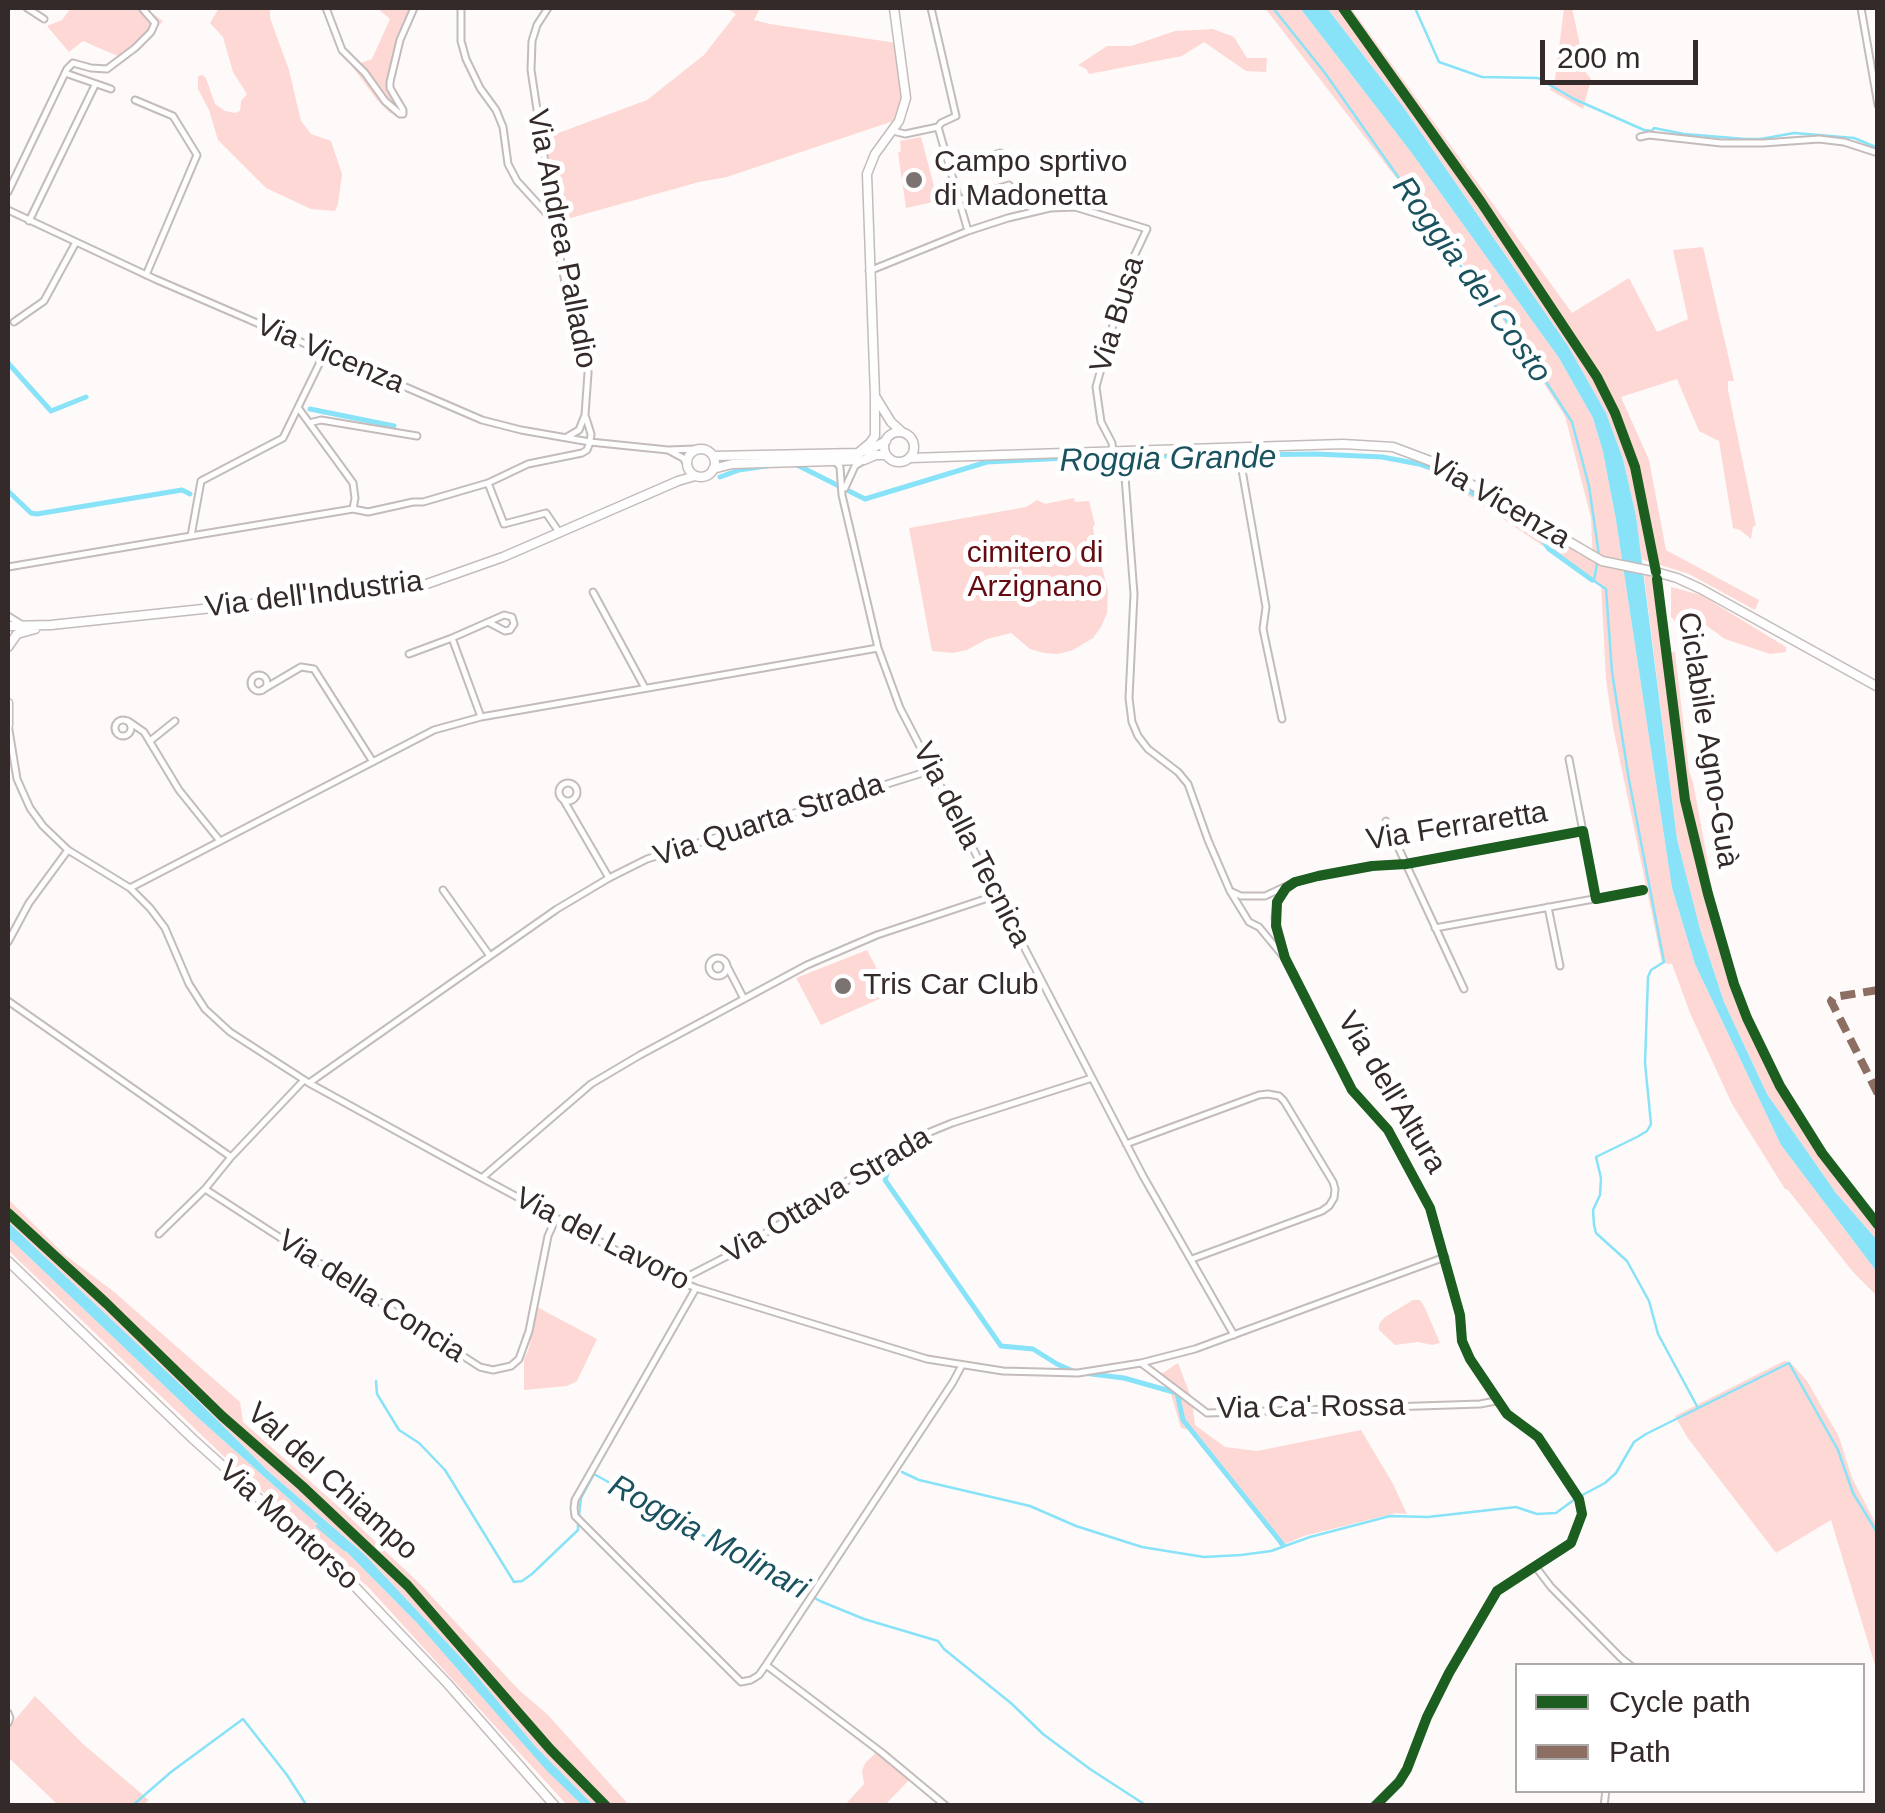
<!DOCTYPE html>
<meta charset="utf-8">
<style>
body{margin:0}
#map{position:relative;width:1885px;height:1813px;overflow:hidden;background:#fefaf9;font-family:Arial,sans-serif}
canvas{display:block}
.frame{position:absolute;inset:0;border:10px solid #342a29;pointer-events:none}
.legend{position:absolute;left:1515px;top:1663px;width:350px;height:130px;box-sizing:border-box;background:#fff;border:2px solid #aeaaa9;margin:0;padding:12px 18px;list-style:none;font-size:30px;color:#342a29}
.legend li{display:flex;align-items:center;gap:20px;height:50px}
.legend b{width:50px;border:2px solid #aeaaa9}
.scale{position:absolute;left:1540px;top:40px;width:158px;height:45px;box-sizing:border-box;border:5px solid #342a29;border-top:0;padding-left:12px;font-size:30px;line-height:35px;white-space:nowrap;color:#342a29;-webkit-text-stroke:8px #fff;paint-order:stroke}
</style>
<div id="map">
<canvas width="1885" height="1813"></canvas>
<div class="frame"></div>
<ul class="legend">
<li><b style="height:12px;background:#1b5e20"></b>Cycle path</li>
<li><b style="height:12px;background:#8d6e63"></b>Path</li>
</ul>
<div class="scale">200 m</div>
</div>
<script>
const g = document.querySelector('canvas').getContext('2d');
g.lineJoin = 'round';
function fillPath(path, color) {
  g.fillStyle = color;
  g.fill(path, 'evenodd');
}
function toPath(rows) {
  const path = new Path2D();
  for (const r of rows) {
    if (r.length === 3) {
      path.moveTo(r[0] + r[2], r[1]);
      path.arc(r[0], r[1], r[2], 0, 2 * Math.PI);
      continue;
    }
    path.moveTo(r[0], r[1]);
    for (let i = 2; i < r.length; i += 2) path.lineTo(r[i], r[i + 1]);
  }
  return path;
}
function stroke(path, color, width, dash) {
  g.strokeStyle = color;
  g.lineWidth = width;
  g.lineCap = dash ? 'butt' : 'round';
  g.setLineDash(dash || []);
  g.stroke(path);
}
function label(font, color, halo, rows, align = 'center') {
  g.font = font + ' Arial,sans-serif';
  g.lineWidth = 10;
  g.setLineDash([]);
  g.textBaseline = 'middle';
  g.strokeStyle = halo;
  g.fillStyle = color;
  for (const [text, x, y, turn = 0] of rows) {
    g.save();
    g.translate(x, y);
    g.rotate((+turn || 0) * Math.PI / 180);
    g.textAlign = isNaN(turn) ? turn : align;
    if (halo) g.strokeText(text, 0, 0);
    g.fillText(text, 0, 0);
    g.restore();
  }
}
fillPath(toPath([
 [71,8,145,8,163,21,124,62,120,57,83,41,69,52,47,26,62,20],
 [219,8,270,8,270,18,289,70,301,121,311,134,331,141,342,174,338,204,335,211,311,209,266,188,218,140,209,110,198,89,198,76,202,75,206,78,215,104,225,111,235,113,240,111,241,101,247,94,233,72,223,37,210,23],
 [377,8,413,8,404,26,389,87,404,111,399,114,390,113,377,100,352,66,372,59,390,19],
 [726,8,760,8,754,20,770,24,903,44,909,108,905,117,727,177,699,182,560,221,545,138,647,100,704,55,736,14],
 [1265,8,1300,8,1411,152,1559,358,1593,418,1603,452,1616,520,1672,888,1695,964,1781,1145,1877,1272,1877,1296,1853,1272,1788,1190,1785,1189,1732,1104,1690,1013,1672,964,1662,963,1613,727,1606,679,1601,585,1457,488,1460,484,1576,549,1577,553,1593,561,1591,518,1565,416,1486,294],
 [1327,8,1351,8,1572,313,1629,278,1657,332,1688,319,1673,250,1703,247,1734,381,1728,381,1728,390,1756,526,1753,526,1751,539,1740,530,1733,528,1719,441,1699,431,1677,379,1621,397,1649,460,1666,550,1759,600,1755,610,1689,574,1641,559,1636,516,1623,459,1606,413,1568,346,1404,108],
 [1564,8,1572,8,1586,73,1591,79,1583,109,1550,90,1555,80],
 [1213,29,1234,37,1247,58,1267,58,1266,72,1246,71,1204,42,1182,56,1089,74,1086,69,1078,65,1107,46,1131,46,1175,31],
 [921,137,938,201,906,208,898,153,901,151,900,141],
 [1074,498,1075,502,1089,501,1095,525,1093,526,1094,535,1108,591,1107,613,1101,627,1093,638,1073,650,1058,654,1044,653,1030,649,1011,633,987,639,967,650,953,653,932,651,909,528,1026,507,1037,500,1045,504],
 [1644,575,1654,577,1665,661,1667,653,1675,652,1689,771,1693,782,1707,858,1709,878,1705,886,1720,954,1774,1084,1857,1198,1877,1222,1877,1240,1836,1193,1767,1094,1724,1002,1700,929,1677,839],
 [1671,587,1701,595,1786,647,1786,652,1770,654,1725,639,1707,626,1688,620,1676,622,1671,617],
 [867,950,890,994,821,1025,796,978],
 [8,1199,65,1255,113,1291,240,1402,243,1422,340,1508,421,1585,519,1690,548,1715,629,1805,593,1805,535,1746,466,1663,364,1554,269,1472,199,1402,8,1222],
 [8,1237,196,1416,334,1539,417,1623,547,1770,582,1805,567,1805,370,1589,233,1465,8,1250],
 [1413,1300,1420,1300,1425,1308,1440,1343,1432,1345,1418,1342,1395,1345,1379,1330,1379,1324,1385,1317],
 [537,1307,597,1339,577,1381,567,1386,524,1390,524,1360,529,1348],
 [1784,1361,1790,1362,1807,1381,1839,1437,1852,1478,1877,1526,1877,1672,1831,1520,1776,1553,1687,1437,1675,1416],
 [1178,1363,1192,1400,1195,1425,1225,1447,1257,1451,1361,1430,1393,1484,1407,1514,1396,1513,1304,1536,1280,1546,1255,1508,1190,1430,1181,1428,1171,1394,1158,1376],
 [35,1696,83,1744,149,1800,143,1805,58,1805,8,1757,8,1728],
 [878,1751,911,1778,885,1805,844,1806,864,1784,862,1770,866,1762]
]), '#fed8d4');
fillPath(toPath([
 [1300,8,1327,8,1404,108,1568,346,1606,413,1623,459,1636,516,1677,839,1700,929,1724,1002,1767,1094,1836,1193,1877,1240,1877,1272,1781,1145,1695,964,1672,888,1616,520,1603,452,1593,418,1559,358,1411,152],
 [8,1222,199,1402,269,1472,364,1554,466,1663,535,1746,593,1805,582,1805,547,1771,417,1623,334,1539,196,1416,8,1237]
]), '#88e2f8');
stroke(toPath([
 [1273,8,1325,73,1472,282,1483,291,1502,314,1572,422,1589,486,1599,555],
 [1415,8,1439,62,1482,77,1538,78,1574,99,1644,130,1652,131,1654,128,1684,134,1745,139,1761,139,1794,133,1854,138,1878,148],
 [1597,563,1594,581,1606,589,1612,672,1629,780,1664,962,1651,970,1648,977,1645,1063,1651,1124,1647,1131,1637,1137,1596,1157,1601,1178,1600,1195,1593,1210,1594,1225,1596,1233,1627,1261,1649,1301,1658,1334,1698,1408],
 [376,1381,377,1394,399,1430,419,1443,445,1470,514,1582,522,1581,532,1574,578,1530,578,1524],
 [902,1472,919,1480,1030,1506,1076,1526,1142,1547,1204,1557,1241,1555,1271,1551,1310,1537,1390,1516,1428,1517,1516,1507,1537,1514,1556,1513,1575,1499,1605,1483,1616,1473,1634,1442,1646,1434,1789,1363,1838,1450,1853,1493,1878,1534],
 [579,1516,581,1498,594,1474,820,1601,864,1619,938,1641,944,1649,1012,1704,1043,1734,1090,1769,1147,1806],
 [317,1526,345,1550],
 [1878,1684,1878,1686],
 [132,1806,171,1772,243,1719,287,1775,307,1806]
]), '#88e2f8', 2.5);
stroke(toPath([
 [8,363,51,411,86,397],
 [310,409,394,426],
 [797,465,865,499,987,462,1086,457,1316,454,1382,457,1419,464,1436,470,1540,536,1549,549,1592,580],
 [720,477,739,470,766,466],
 [8,491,31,513,37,514,182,490,190,494],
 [892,1158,885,1180,1001,1346,1033,1349,1057,1364,1075,1372,1124,1378,1177,1393,1183,1420,1283,1545]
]), '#88e2f8', 5);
const minor = toPath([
 [27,8,44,19],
 [326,8,342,50,365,73,385,101,400,114,403,114,403,110,390,88,390,82,400,40,414,8],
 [461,8,461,41,466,59,480,88,496,110,503,127,508,164,517,181,548,215,553,217],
 [548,8,537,25,532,41,531,70,558,248,569,301,587,354,588,373,585,415,579,430,567,437],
 [1861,8,1878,105],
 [65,73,111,89],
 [135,100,173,116,197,155,146,275],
 [938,127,968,231],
 [893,131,905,134,938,127,941,123,956,116,931,8],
 [1640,137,1649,135,1721,143,1763,143,1819,139,1844,142,1878,153],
 [950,168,1000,153],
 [8,192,67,69,73,63,91,68,107,69,135,48,151,32,155,23,142,8],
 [959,200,1009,185],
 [8,210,155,279,482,420,521,430,590,442,668,450,696,449],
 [29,221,95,85],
 [869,271,968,231,1008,218,1050,208,1075,207,1147,229,1129,267,1096,387,1101,422,1112,443,1113,451],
 [14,322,44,301,75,244],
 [299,409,353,483,355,498,353,509],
 [586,418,591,434,590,442],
 [309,423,321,420,417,436],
 [1238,447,1266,607,1263,629,1282,719],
 [670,451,683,458,687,464],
 [1123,451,1134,594,1129,698,1132,722,1138,736,1148,749,1178,772,1188,784,1208,840,1230,891,1249,922,1259,927,1283,956],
 [835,461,840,467,842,495,878,648,900,708,1143,1176,1234,1335],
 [488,483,504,524,546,513,559,532],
 [845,488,855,466,863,461],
 [191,536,353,509,368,512,413,502,423,502,488,483,528,464,582,453,587,450,590,442],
 [8,567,191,536,201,481,283,438,325,352],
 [593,592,645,688],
 [8,616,21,624],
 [409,654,452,638],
 [259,683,8],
 [262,690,301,667,314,669,373,762],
 [481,717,452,638,504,615,512,617,514,624,510,630,505,631,488,622],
 [123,728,8],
 [128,721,144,732,179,790,220,841],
 [8,724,17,779,30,808,43,826,68,850,130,888,150,908,165,928,189,984,205,1009,230,1032,309,1083,482,1178,649,1268,696,1288,927,1359,1003,1371,1078,1373,1141,1363,1195,1349,1445,1257],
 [150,741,175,721],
 [1569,759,1596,899],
 [568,792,9],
 [563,799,609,878],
 [1386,821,1464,989],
 [130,888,434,730,481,717,878,648],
 [1286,888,1277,902,1275,918,1285,958,1352,1090,1388,1130,1430,1208,1460,1315,1462,1341,1470,1359,1507,1414,1538,1437,1579,1499,1582,1514,1571,1543,1497,1591,1449,1673,1427,1717,1407,1769,1399,1782,1375,1806],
 [443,890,490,956],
 [1230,891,1241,896,1265,896,1295,882,1318,876,1372,866,1406,864,1583,831],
 [1548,907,1560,966],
 [1435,928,1643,890],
 [8,942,29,903,68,850],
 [718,967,9],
 [727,966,744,999],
 [8,1001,231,1157],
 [309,1083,557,909,609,878,647,859,932,770],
 [1126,1144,1259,1095,1268,1094,1279,1096,1284,1101,1333,1182,1335,1189,1334,1198,1329,1206,1322,1211,1192,1259],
 [483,1177,591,1084,640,1055,807,965,877,935,997,895],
 [205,1189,480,1367,493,1370,511,1366,519,1359,529,1331,548,1236,556,1218],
 [159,1234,205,1189,231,1157,304,1080],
 [677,1282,737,1251,913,1139,952,1123,1092,1078],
 [696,1288,575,1500,574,1508,575,1516,741,1682,751,1680,759,1675,766,1665,953,1382,961,1367],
 [1141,1363,1207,1413,1480,1404,1496,1401],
 [1535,1566,1551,1587,1621,1658,1631,1666],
 [766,1665,881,1752,946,1806],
 [8,1723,10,1718,8,1713],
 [1604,1806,1606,1790]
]);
const major = toPath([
 [875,396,891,422,902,432],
 [899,447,15],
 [701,463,14],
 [858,453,870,443,875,436,875,396,867,174,875,154,899,121,906,98,894,8],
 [713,456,858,453,871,449,886,441],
 [910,458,1343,444,1393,447,1433,462,1602,561,1656,572,1677,578,1701,589,1878,687],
 [713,469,732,464,864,460,876,455,886,455],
 [8,626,51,625,421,586,503,557,678,481,695,476],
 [8,647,17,634,35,629],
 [8,703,8,725],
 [8,1261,193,1439,343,1574,447,1683,555,1806]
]);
stroke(minor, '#c3bcbb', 9);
stroke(major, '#c3bcbb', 11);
stroke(minor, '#fffefe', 5);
stroke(major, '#fffefe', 8);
stroke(toPath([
 [1878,990,1834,997,1831,1001,1878,1094]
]), '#8d6e63', 8, [15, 8]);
stroke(toPath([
 [1343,8,1481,202,1597,377,1615,413,1635,467,1656,572],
 [1657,579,1685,800,1708,894,1734,984,1747,1018,1780,1086,1822,1153,1878,1225],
 [8,1213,106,1303,222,1416,302,1486,408,1586,550,1749,606,1806],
 [1375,1806,1399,1782,1407,1769,1427,1717,1449,1673,1497,1591,1571,1543,1582,1514,1579,1499,1538,1437,1507,1414,1470,1359,1462,1341,1460,1315,1430,1208,1388,1130,1352,1090,1285,958,1276,926,1277,902,1286,888,1295,882,1318,876,1372,866,1406,864,1583,831,1596,899,1643,890]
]), '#1b5e20', 10);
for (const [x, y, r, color] of [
 [914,180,10,"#7b7372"],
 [843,986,10,"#7b7372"]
]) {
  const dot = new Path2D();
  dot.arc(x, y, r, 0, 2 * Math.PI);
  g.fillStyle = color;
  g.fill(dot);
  stroke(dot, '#fff', 4);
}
label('30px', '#342a29', '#fff', [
 ["Campo sprtivo",934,163],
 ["di Madonetta",934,197],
 ["Tris Car Club",863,986]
], 'left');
label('30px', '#342a29', '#fff', [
 ["Via Andrea Palladio",561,239,79],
 ["Via Busa",1118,315,-73],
 ["Via Vicenza",330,355,23],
 ["Via Vicenza",1499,502,30],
 ["Via dell'Industria",314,595,-7],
 ["Ciclabile Agno-Guà",1707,740,81],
 ["Via Quarta Strada",769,821,-18],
 ["Via Ferraretta",1457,827,-9],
 ["Via della Tecnica",971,845,63],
 ["Via dell'Altura",1391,1093,59],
 ["Via Ottava Strada",827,1196,-31],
 ["Via del Lavoro",602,1240,27],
 ["Via della Concia",371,1297,33],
 ["Via Ca' Rossa",1311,1408,-1],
 ["Val del Chiampo",332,1482,42],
 ["Via Montorso",288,1526,42]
]);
label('30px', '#640b11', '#fff', [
 ["cimitero di",1035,554],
 ["Arzignano",1035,588]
]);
label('italic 32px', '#1b525f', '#fff', [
 ["Roggia del Costo",1471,280,54],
 ["Roggia Grande",1168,460,-1],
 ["Roggia Molinari",708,1538,29]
]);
</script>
